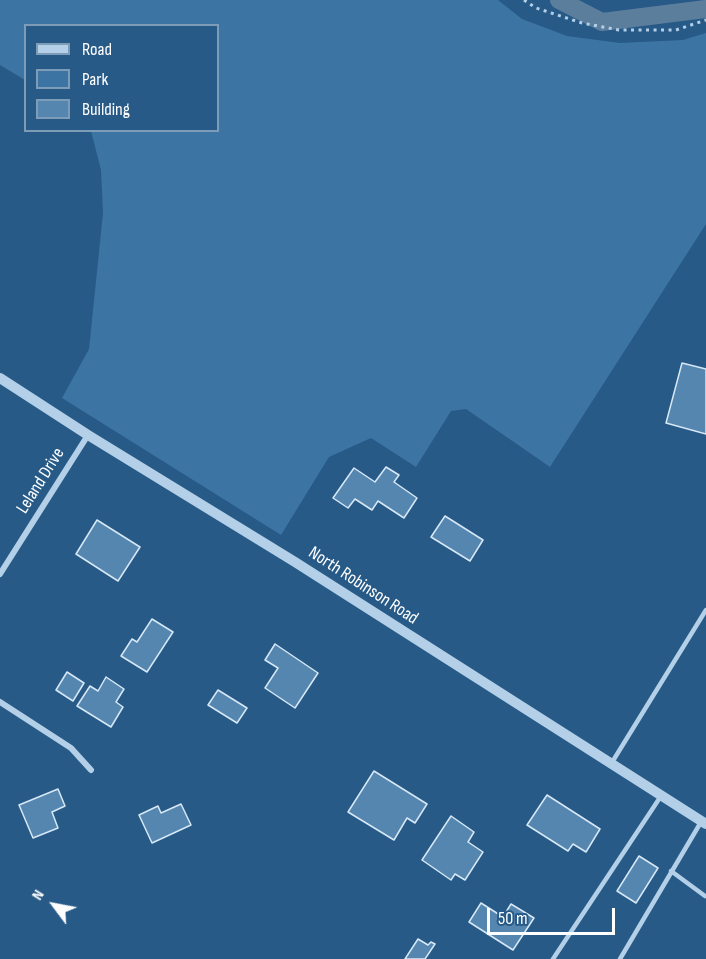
<!DOCTYPE html>
<style>
body{margin:0}
#map{position:relative;width:706px;height:959px;overflow:hidden;background:#275a87;font-family:"Sofia Sans Condensed",sans-serif}
canvas{display:block}
.legend{position:absolute;left:24px;top:24px;width:195px;height:108px;box-sizing:border-box;background:#275a87;border:2px solid #7d9cb7;margin:0;padding:8px 10px;list-style:none;font-size:18px;color:#fff}
.legend li{display:flex;align-items:center;gap:12px;height:30px}
.legend b{width:30px;border:2px solid #7d9cb7}
.north{position:absolute;left:24px;top:875px;width:60px;height:60px;-webkit-text-stroke:4px #275a87;paint-order:stroke;rotate:302deg;font-size:16px;font-weight:700;line-height:24px;text-align:center;color:#fff}
.north::after{content:'';display:block;margin:auto;width:21px;height:27px;background:#fff;clip-path:polygon(50% 0,100% 100%,50% 72%,0 100%)}
.scale{position:absolute;left:487px;top:908px;width:128px;height:27px;box-sizing:border-box;border:3px solid #fff;border-top:0;padding-left:8px;font-size:18px;line-height:21px;white-space:nowrap;color:#fff;-webkit-text-stroke:4px #275a87;paint-order:stroke}
</style>
<div id="map">
<canvas width="706" height="959"></canvas>
<ul class="legend">
<li><b style="height:8px;background:#b3d0e8"></b>Road</li>
<li><b style="height:16px;background:#3c74a3"></b>Park</li>
<li><b style="height:16px;background:#5486b0"></b>Building</li>
</ul>
<div class="north">N</div>
<div class="scale">50 m</div>
</div>
<script>
const g = document.querySelector('canvas').getContext('2d');
g.lineJoin = 'round';
function fillPath(path, color) {
  g.fillStyle = color;
  g.fill(path, 'evenodd');
}
function toPath(rows) {
  const path = new Path2D();
  for (const r of rows) {
    path.moveTo(r[0], r[1]);
    for (let i = 2; i < r.length; i += 2) path.lineTo(r[i], r[i + 1]);
  }
  return path;
}
function stroke(path, color, width, dash) {
  g.strokeStyle = color;
  g.lineWidth = width;
  g.lineCap = dash ? 'butt' : 'round';
  g.setLineDash(dash || []);
  g.stroke(path);
}
function label(font, color, halo, rows, align = 'center') {
  g.font = font + ' "Sofia Sans Condensed",sans-serif';
  g.lineWidth = 4.5;
  g.setLineDash([]);
  g.textBaseline = 'middle';
  g.strokeStyle = halo;
  g.fillStyle = color;
  for (const [text, x, y, turn = 0] of rows) {
    g.save();
    g.translate(x, y);
    g.rotate((+turn || 0) * Math.PI / 180);
    g.textAlign = isNaN(turn) ? turn : align;
    if (halo) g.strokeText(text, 0, 0);
    g.fillText(text, 0, 0);
    g.restore();
  }
}
fillPath(toPath([
 [0,0,498,0,522,19,567,36,620,43,683,40,706,33,706,224,550,467,466,409,451,411,416,467,371,438,329,457,281,535,62,398,89,349,103,213,101,170,91,131,218,130,218,26,26,26,25,80,0,65]
]), '#3c74a3');
stroke(toPath([
 [559,0,602,22,706,9]
]), '#5c7e9d', 18);
const building = toPath([
 [682,363,706,369,706,434,666,423,682,363],
 [386,467,399,475,394,482,417,498,404,518,378,501,372,510,355,499,348,508,333,498,354,468,375,482,386,467],
 [445,516,483,540,470,561,431,537,445,516],
 [97,520,140,547,118,581,76,554,97,520],
 [152,619,173,632,147,672,121,656,132,639,137,642,152,619],
 [275,644,318,673,295,708,265,688,278,668,265,660,275,644],
 [67,672,84,683,73,701,56,690,67,672],
 [106,677,124,689,116,702,123,707,111,727,77,706,90,686,98,691,106,677],
 [218,690,247,708,237,723,208,705,218,690],
 [374,771,427,804,415,823,407,818,394,840,348,812,374,771],
 [58,789,65,806,52,812,58,828,33,838,19,805,58,789],
 [547,795,600,829,586,852,573,844,568,851,527,825,547,795],
 [181,804,191,825,152,843,139,815,158,806,161,813,181,804],
 [451,816,474,832,468,842,483,852,465,880,455,874,451,880,422,860,451,816],
 [639,856,658,868,636,903,617,891,639,856],
 [481,903,503,917,511,904,534,918,513,950,469,922,481,903],
 [418,939,428,945,431,942,435,944,425,959,405,959,418,939]
]);
fillPath(building, '#5486b0');
stroke(building, '#d7e8f6', 1.5);
stroke(toPath([
 [524,0,536,8,582,23,619,30,676,30,706,20]
]), '#b3d0e8', 3, [3, 4.5]);
stroke(toPath([
 [611,764,706,610],
 [671,871,705,896],
 [553,959,661,796],
 [620,959,701,822]
]), '#b3d0e8', 4.5);
stroke(toPath([
 [0,574,88,435],
 [0,702,71,748,91,770]
]), '#b3d0e8', 6);
stroke(toPath([
 [0,378,88,435,295,562,706,824]
]), '#b3d0e8', 10);
label('18px', '#fff', '#275a87', [
 ["Leland Drive",41,481,-58],
 ["North Robinson Road",363,586,33]
]);
</script>
